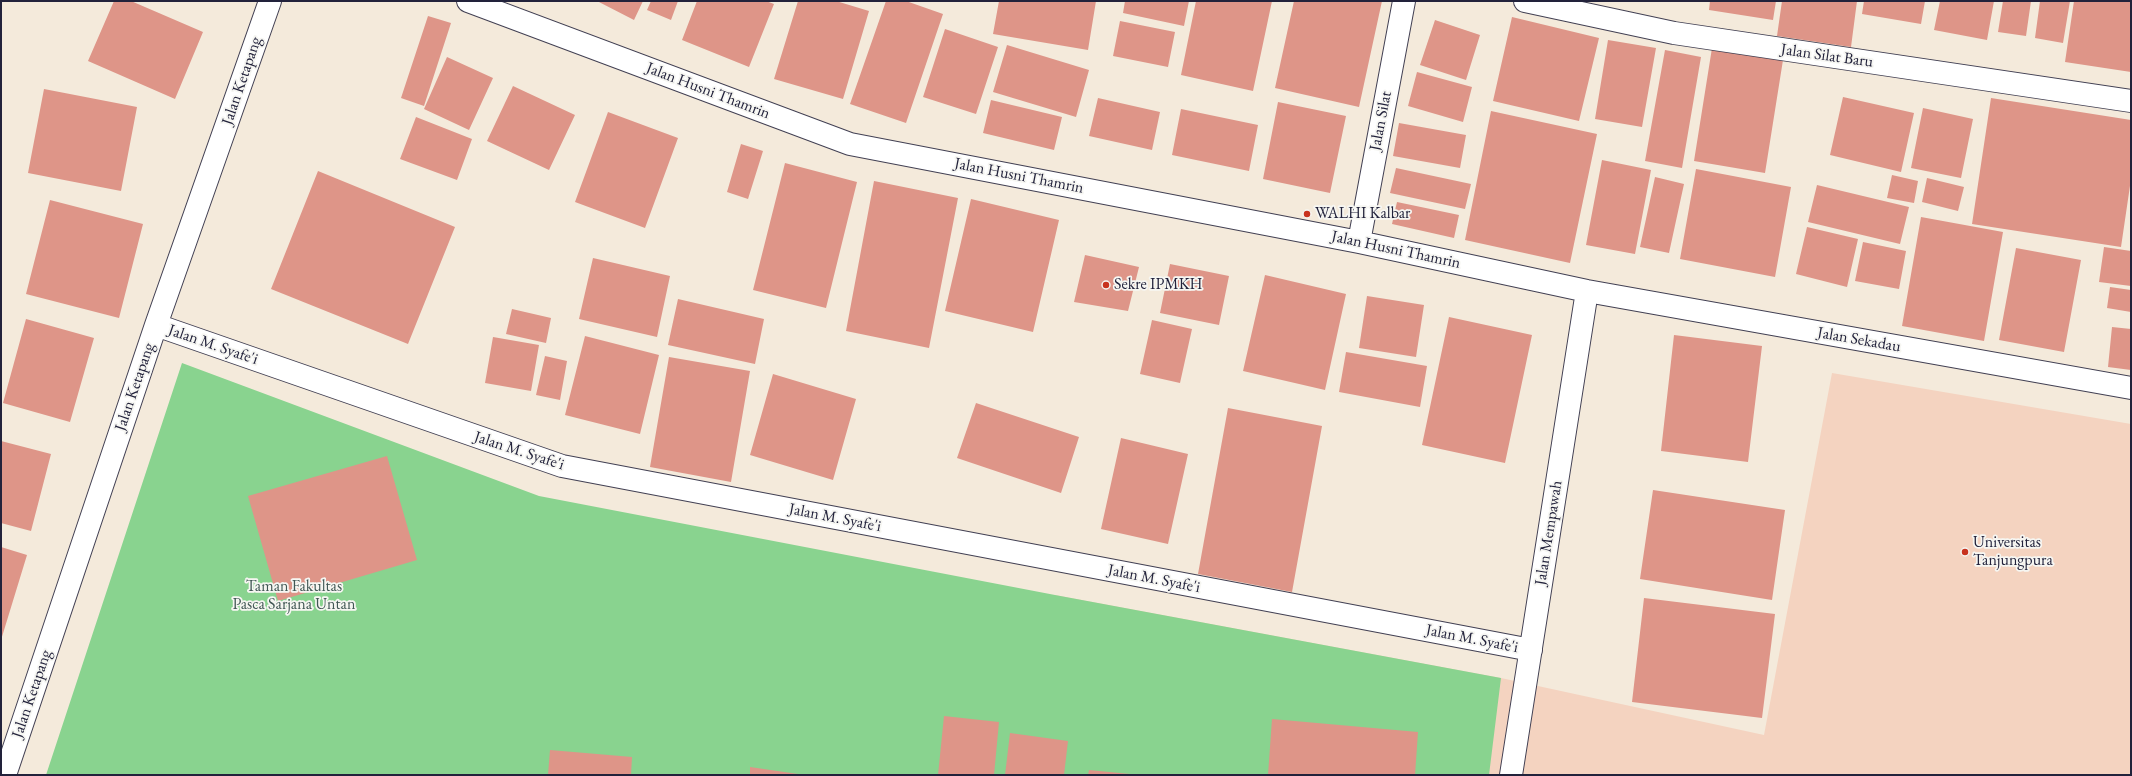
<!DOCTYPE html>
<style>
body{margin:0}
#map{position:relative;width:2132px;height:776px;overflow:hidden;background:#f4eadb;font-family:"EB Garamond",serif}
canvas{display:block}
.frame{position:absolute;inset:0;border:2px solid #22223b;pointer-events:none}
</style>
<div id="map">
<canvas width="2132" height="776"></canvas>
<div class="frame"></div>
</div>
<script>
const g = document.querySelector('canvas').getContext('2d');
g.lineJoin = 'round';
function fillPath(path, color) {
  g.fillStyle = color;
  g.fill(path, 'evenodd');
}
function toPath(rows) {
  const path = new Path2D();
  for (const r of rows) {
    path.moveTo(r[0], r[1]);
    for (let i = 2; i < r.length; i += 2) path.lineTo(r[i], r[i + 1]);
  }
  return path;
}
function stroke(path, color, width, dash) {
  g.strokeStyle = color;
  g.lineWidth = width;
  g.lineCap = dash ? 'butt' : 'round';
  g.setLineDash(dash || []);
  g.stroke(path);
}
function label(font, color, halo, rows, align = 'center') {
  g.font = font + ' "EB Garamond",serif';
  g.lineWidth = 3.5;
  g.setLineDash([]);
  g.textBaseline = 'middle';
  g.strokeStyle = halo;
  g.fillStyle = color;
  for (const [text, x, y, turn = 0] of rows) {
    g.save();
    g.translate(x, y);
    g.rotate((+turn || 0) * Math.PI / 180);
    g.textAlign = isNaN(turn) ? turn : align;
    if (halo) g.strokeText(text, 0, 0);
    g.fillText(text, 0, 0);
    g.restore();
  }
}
fillPath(toPath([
 [1832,373,2131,424,2131,775,498,775,1055,595,1501,678,1764,735]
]), '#f4d3c0');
fillPath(toPath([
 [182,363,539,496,1055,595,1501,678,1489,775,46,775]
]), '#89d38f');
fillPath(toPath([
 [114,1,131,1,203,32,175,99,88,61],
 [597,1,643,1,634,20],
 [651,1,678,1,671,20,647,10],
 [697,1,766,1,774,4,749,67,682,40],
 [798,1,836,1,869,11,843,99,774,79],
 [886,1,906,1,943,14,906,123,850,104],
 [999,1,1096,1,1088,50,993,34],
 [1125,1,1189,1,1184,26,1123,13],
 [1196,1,1272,1,1253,91,1181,75],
 [1294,1,1382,1,1359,107,1275,88],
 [1710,1,1776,1,1773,20,1709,10],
 [1782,1,1857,1,1851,47,1777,36],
 [1864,1,1925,1,1921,24,1862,14],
 [1940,1,1994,1,1987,40,1934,30],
 [2003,1,2031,1,2026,36,1998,32],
 [2040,1,2070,1,2063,43,2035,38],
 [2074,1,2131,1,2131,72,2065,62],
 [428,16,451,23,424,106,401,98],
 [1512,17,1599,38,1579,121,1493,101],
 [1435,20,1480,35,1466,80,1420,65],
 [1120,21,1175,32,1168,67,1113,56],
 [945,29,998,47,976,114,923,97],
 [1608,40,1656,48,1642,127,1595,119],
 [1007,45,1089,70,1076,117,993,92],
 [1712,48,1783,60,1765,173,1694,161],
 [1665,50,1701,57,1682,168,1645,161],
 [447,57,493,78,469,130,424,109],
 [1417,72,1472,87,1463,122,1408,106],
 [513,86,575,115,549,170,487,141],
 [44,89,137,107,121,191,28,173],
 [1843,97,1914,113,1901,172,1830,155],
 [1098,98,1160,112,1152,150,1089,136],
 [1991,98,2131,120,2131,179,2121,247,1972,224],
 [991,100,1062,117,1054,150,983,133],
 [1278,102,1346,116,1330,193,1263,179],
 [1923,108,1973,119,1961,178,1911,168],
 [1181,109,1258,125,1249,171,1172,155],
 [1491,111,1597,134,1570,263,1465,240],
 [608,112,678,138,645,228,575,202],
 [416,117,472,139,457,180,400,159],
 [1399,123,1466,135,1460,168,1393,156],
 [741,144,763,151,748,199,727,192],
 [1602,160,1651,170,1635,254,1586,245],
 [785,163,857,182,826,308,753,290],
 [1396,168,1471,184,1465,209,1390,193],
 [1696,169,1791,187,1775,277,1680,259],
 [318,171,455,227,408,344,271,289],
 [1892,175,1918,181,1914,203,1887,198],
 [1655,177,1684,184,1669,253,1640,247],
 [1927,178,1964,187,1958,211,1922,202],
 [874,181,958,198,929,348,846,331],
 [1817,185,1909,207,1900,244,1808,222],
 [971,199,1059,220,1033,332,945,311],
 [50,200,143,224,119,318,26,294],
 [1397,202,1459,215,1454,238,1392,224],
 [1921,217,2003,232,1984,341,1902,326],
 [1807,227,1858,239,1847,287,1796,274],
 [1863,242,1906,251,1899,289,1855,281],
 [2104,247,2131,251,2131,286,2099,282],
 [2016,248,2081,260,2064,352,1999,340],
 [1085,255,1139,267,1128,311,1074,302],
 [593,258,670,276,657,337,579,319],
 [1170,264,1229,276,1219,325,1160,313],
 [1265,275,1346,294,1325,390,1243,371],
 [2110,287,2131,290,2131,312,2107,308],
 [1367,296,1424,305,1416,357,1359,348],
 [678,299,764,319,755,364,668,345],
 [512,309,551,318,546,343,506,334],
 [1449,317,1532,335,1505,463,1422,445],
 [26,319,94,338,70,422,3,403],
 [1152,320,1192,329,1180,383,1140,374],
 [2112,327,2131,329,2131,370,2108,367],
 [1674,335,1762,346,1748,462,1661,451],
 [585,336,659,355,640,434,565,415],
 [493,337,539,345,531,391,485,383],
 [1346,352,1427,366,1420,407,1339,392],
 [545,356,567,361,560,400,536,395],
 [669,357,750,371,731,482,650,467],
 [773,374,856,399,833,480,750,455],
 [976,403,1079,437,1061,493,957,458],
 [1228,408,1322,426,1292,592,1198,574],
 [1121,438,1188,454,1168,544,1101,529],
 [1,441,51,454,31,531,1,523],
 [387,456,417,560,278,601,248,496],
 [1653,490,1785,510,1772,600,1640,579],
 [1,547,27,555,1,640],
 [1644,598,1775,614,1762,718,1632,702],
 [944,716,999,722,994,775,938,775],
 [1272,719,1418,732,1415,775,1268,775],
 [1010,733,1068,741,1064,775,1005,775],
 [550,750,632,757,631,775,548,775],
 [750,767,798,774,798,775,750,775],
 [1089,770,1130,774,1129,775,1088,775]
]), '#de9588');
const street = toPath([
 [468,1,850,144,1359,242,1587,291,2131,388],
 [1525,1,1674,33,2131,101],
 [1359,242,1404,1],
 [156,325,562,466,1531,650],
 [5,775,156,325,270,1],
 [1511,775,1587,291]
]);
stroke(street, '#424053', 24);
stroke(street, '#fff', 22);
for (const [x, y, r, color] of [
 [1307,214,4,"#c8321e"],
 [1106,285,4,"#c8321e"],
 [1965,552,4,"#c8321e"]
]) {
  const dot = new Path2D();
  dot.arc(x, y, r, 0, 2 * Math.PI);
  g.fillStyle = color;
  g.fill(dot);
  stroke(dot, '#f6f6f2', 1.5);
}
label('16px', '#22223b', '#f6f6f2', [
 ["Jalan Silat Baru",1827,56,8],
 ["Jalan Ketapang",242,81,-71],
 ["Jalan Husni Thamrin",708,91,21],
 ["Jalan Silat",1381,121,-79],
 ["Jalan Husni Thamrin",1019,176,11],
 ["Jalan Husni Thamrin",1396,250,12],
 ["Jalan Sekadau",1859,340,10],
 ["Jalan M. Syafe'i",213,345,19],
 ["Jalan Ketapang",135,387,-71],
 ["Jalan M. Syafe'i",519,451,18],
 ["Jalan M. Syafe'i",835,518,11],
 ["Jalan Mempawah",1549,533,-81],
 ["Jalan M. Syafe'i",1154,579,11],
 ["Jalan M. Syafe'i",1472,639,11],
 ["Jalan Ketapang",32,694,-71]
]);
label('16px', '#22223b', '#f6f6f2', [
 ["WALHI Kalbar",1315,214],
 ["Sekre IPMKH",1114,285],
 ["Universitas",1973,543],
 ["Tanjungpura",1973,561]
], 'left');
label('16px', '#415754', '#f6f6f2', [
 ["Taman Fakultas",294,587],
 ["Pasca Sarjana Untan",294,605]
]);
</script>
